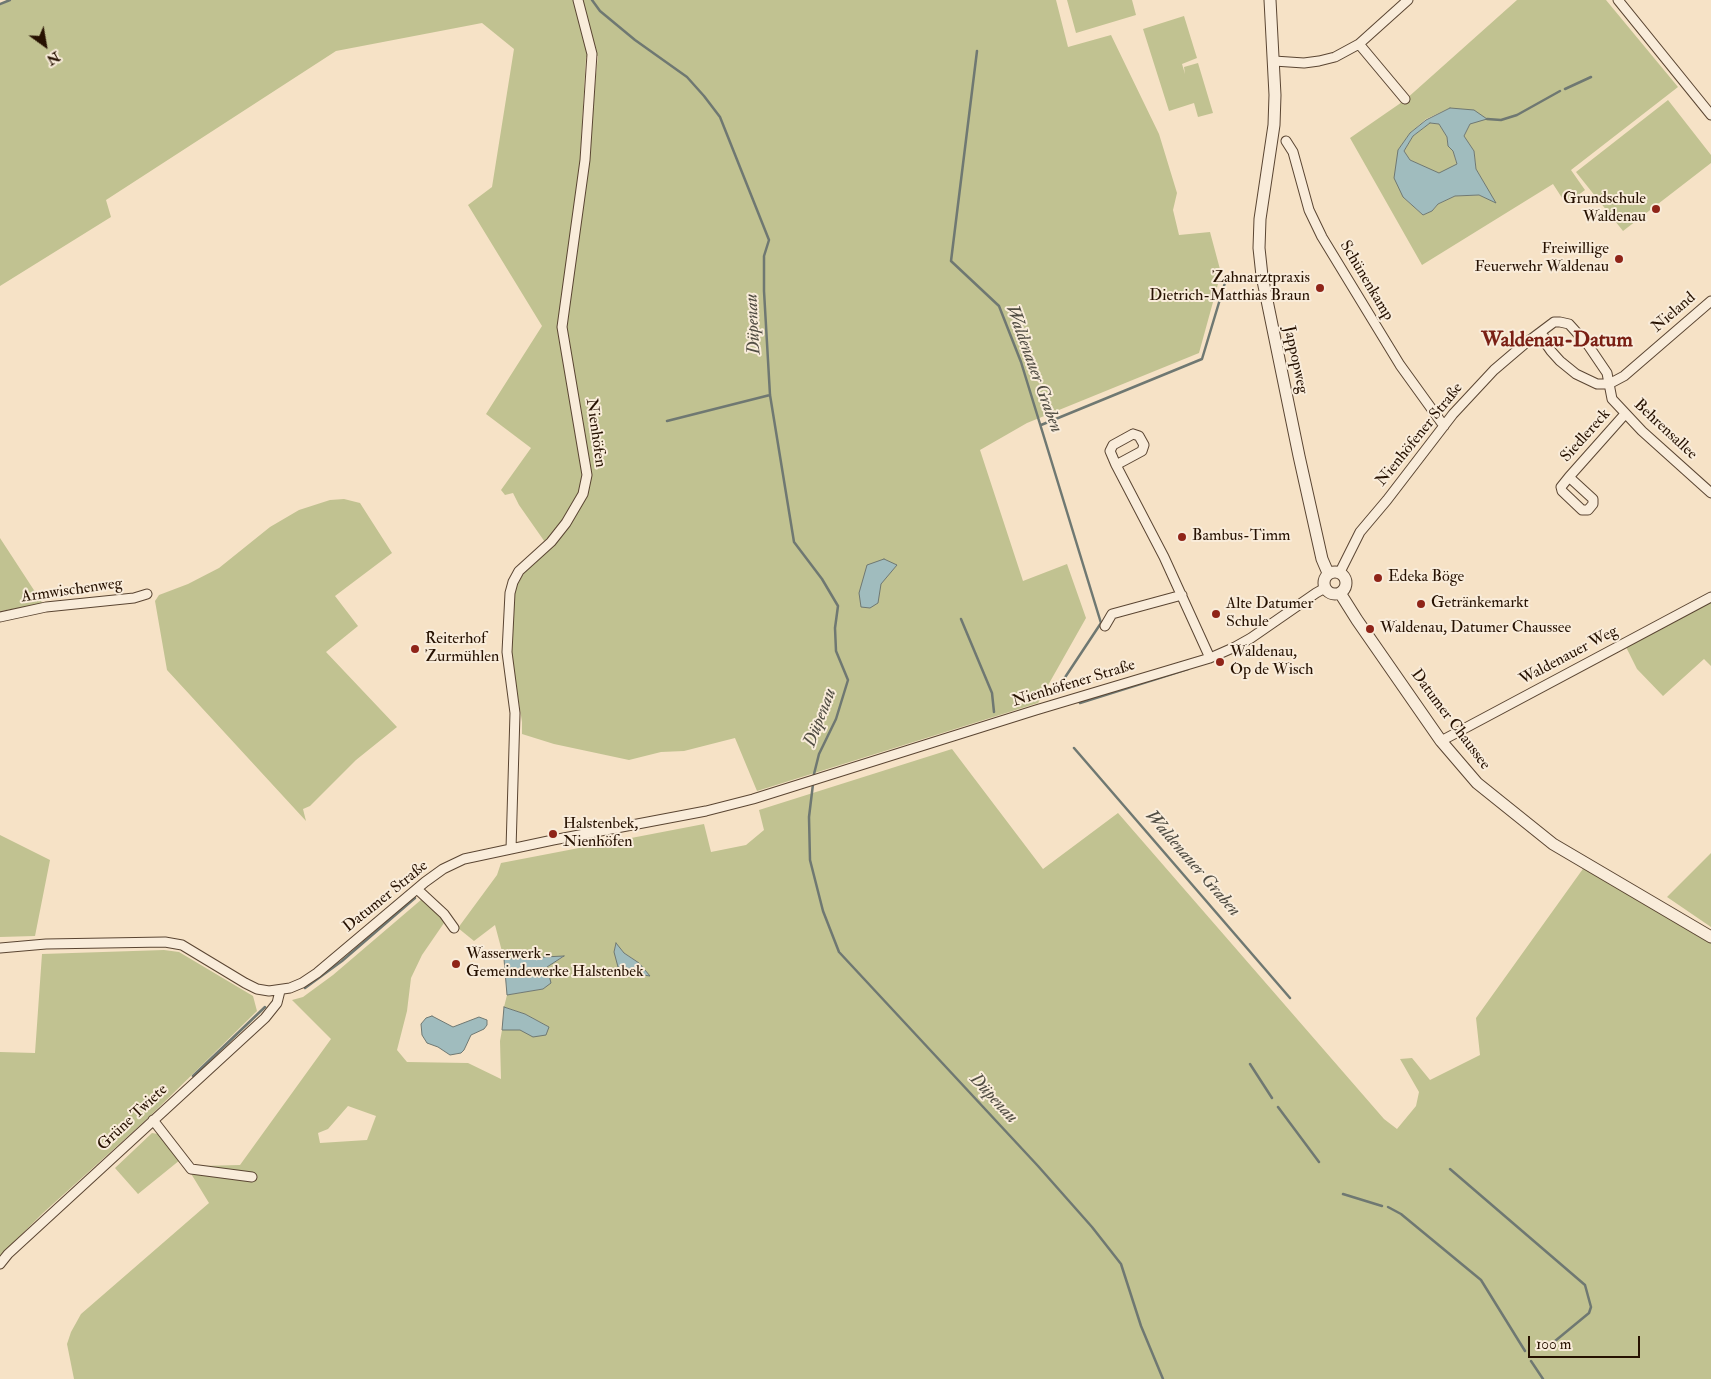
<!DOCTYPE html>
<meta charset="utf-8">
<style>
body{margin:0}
#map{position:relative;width:1711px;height:1379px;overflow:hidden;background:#f6e2c6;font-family:"IM FELL Double Pica",serif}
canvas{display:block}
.north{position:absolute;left:20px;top:20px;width:50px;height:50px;-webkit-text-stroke:4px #f9ecda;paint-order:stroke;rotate:148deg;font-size:14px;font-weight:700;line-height:20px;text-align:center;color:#261101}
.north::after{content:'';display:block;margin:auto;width:18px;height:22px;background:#261101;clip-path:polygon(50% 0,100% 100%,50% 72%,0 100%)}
.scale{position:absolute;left:1528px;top:1336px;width:112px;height:22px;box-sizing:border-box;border:2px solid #261101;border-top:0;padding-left:6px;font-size:15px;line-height:18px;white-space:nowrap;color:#261101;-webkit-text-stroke:4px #f9ecda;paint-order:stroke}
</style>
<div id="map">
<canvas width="1711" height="1379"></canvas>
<div class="north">N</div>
<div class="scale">100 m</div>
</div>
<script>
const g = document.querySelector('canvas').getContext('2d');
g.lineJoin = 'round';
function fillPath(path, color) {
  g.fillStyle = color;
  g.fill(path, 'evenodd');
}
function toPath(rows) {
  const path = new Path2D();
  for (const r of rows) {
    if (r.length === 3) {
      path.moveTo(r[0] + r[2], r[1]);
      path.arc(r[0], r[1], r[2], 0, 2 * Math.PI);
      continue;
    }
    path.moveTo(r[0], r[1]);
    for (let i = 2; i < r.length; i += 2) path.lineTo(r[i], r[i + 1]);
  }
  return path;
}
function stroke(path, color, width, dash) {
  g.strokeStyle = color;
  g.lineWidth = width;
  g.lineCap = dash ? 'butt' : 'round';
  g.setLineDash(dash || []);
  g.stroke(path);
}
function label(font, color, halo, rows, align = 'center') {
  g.font = font + ' "IM FELL Double Pica",serif';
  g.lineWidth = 4;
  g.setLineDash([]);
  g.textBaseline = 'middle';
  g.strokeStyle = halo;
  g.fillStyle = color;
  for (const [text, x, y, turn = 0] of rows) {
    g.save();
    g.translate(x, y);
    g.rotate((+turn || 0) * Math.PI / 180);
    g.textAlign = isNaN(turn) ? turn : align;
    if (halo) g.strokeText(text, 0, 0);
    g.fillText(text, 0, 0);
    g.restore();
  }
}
fillPath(toPath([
 [12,0,1056,0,1068,47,1111,35,1159,134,1177,193,1173,210,1179,235,1210,232,1221,273,1199,353,1027,423,980,450,1023,581,1067,564,1086,618,1038,703,757,791,735,738,684,751,661,752,629,760,554,744,522,734,522,722,511,652,511,596,527,568,547,545,519,505,513,493,505,495,501,490,531,448,486,414,542,326,468,205,492,187,514,49,482,23,336,51,106,200,111,217,0,286,0,5],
 [598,56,587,159,565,275,580,161,586,57],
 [1067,0,1132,0,1136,15,1076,33],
 [1517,0,1606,0,1678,87,1571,170,1585,190,1566,204,1553,184,1422,265,1350,138,1405,100],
 [1450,108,1470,124,1464,136,1474,151,1476,169,1495,202,1479,195,1455,196,1438,204,1432,211,1423,215,1403,197,1398,150,1410,133,1426,119],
 [1184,16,1197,58,1182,64,1185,74,1184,67,1198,63,1213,113,1198,117,1194,103,1169,111,1143,29],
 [1668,100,1711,155,1711,163,1623,231,1576,172],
 [1430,123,1439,124,1447,137,1448,146,1453,151,1457,165,1439,174,1410,160,1404,151,1413,136],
 [344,499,360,503,392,553,335,596,358,626,326,652,397,727,356,760,310,806,303,809,306,821,167,670,155,601,159,595,188,584,219,568,270,527,299,510,330,500],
 [0,538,43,604,0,611],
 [1711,601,1711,666,1704,659,1663,696,1637,669,1625,645],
 [952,749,1043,869,1118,813,1384,1119,1397,1129,1416,1106,1419,1092,1400,1059,1412,1058,1430,1080,1480,1055,1476,1018,1585,866,1711,939,1711,1379,74,1379,67,1344,71,1332,81,1314,209,1203,190,1172,199,1166,240,1165,331,1039,292,1000,303,997,333,975,422,899,441,915,444,923,422,955,411,978,407,1011,397,1050,407,1062,468,1063,501,1079,500,1041,502,1030,549,1027,525,1014,504,1007,507,995,543,989,547,967,563,957,504,959,495,925,474,941,458,928,497,875,501,863,704,824,711,852,746,845,764,830,759,810],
 [616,944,624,953,639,963,649,976,614,952],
 [348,1106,376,1116,367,1140,320,1143,318,1133,328,1129],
 [0,835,50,860,35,936,0,937],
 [1711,853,1711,927,1667,897],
 [164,950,179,952,253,996,257,1011,147,1119,43,1213,0,1256,0,1052,35,1053,42,954],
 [152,1133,158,1134,180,1160,138,1194,115,1168]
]), '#c1c291');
const water = toPath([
 [1450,108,1474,110,1487,119,1470,124,1464,136,1474,151,1476,169,1496,203,1479,195,1455,196,1438,204,1432,211,1423,215,1403,197,1394,178,1398,150,1410,133,1426,120,1450,108],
 [1430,123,1439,124,1447,137,1448,146,1453,151,1457,164,1439,173,1410,160,1404,151,1413,136,1430,123],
 [884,559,897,565,881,584,878,603,870,608,861,607,859,593,867,565,884,559],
 [616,943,624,953,639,963,650,976,636,974,618,967,614,952,616,943],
 [564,956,547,967,551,983,543,989,507,995,504,959,564,956],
 [504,1007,525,1014,549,1027,546,1035,533,1037,520,1030,502,1030,504,1007],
 [432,1016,453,1027,479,1017,487,1020,487,1025,484,1029,471,1035,464,1050,461,1053,450,1055,438,1047,427,1043,422,1035,421,1024,426,1018,432,1016]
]);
fillPath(water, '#a0bcbe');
stroke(water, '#6f7872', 1);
stroke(toPath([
 [592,0,600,11,635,40,687,77,704,96,720,117,769,240,764,256,764,291,770,395,794,542,822,579,838,606,835,628,836,651,848,680,836,719,819,754,813,778],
 [0,4,10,0],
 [977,51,951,261,999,306,1021,362,1101,623,1054,694],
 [1565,89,1591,77],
 [1487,119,1501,120,1517,115,1560,91],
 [667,421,770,395],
 [1041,425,1202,359,1227,276],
 [961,619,992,693,994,712],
 [1080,703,1188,669],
 [1074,748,1290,998],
 [813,784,809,817,810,860,823,911,839,952,1038,1166,1092,1227,1121,1264,1141,1326,1163,1379],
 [305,988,342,961,415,898],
 [1250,1064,1272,1098],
 [193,1076,265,1007],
 [1278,1107,1319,1162],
 [1450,1169,1585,1285,1591,1307,1589,1313,1549,1346],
 [1343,1194,1382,1206],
 [1388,1207,1401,1214,1481,1280,1525,1351],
 [1531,1361,1543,1379]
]), '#6f7872', 2.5);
const minor = toPath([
 [1618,0,1711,115],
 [1359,44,1405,99],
 [1274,61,1304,63,1319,61,1335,57,1359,44,1408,0],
 [1286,141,1293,152,1309,210,1322,237,1400,365,1444,426],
 [1544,337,1544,341,1551,351,1560,361,1576,374,1597,384,1609,384,1624,376,1711,301],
 [1530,340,1554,322,1560,322,1569,324,1588,345,1607,373,1612,399,1642,431,1711,493],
 [1133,434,1139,436,1144,445,1142,451,1116,465,1110,451,1113,445,1133,434],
 [1116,465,1164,557,1210,658],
 [1569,477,1593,499,1593,504,1588,510,1582,510,1562,491,1561,487,1569,477,1625,414],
 [1340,572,1360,532,1387,500,1453,414,1494,370,1528,341,1544,341],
 [0,617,46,607,134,598,147,594],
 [1105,626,1112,614,1182,595],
 [1441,741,1711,597],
 [511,849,515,713,507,652,510,593,513,582,519,571,551,542,566,523,583,494,587,475,562,327,585,160,592,54,578,0],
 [417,889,444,914,454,928],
 [0,948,46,944,165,942,182,945,245,983,257,989,269,991,290,988,302,983,317,973,425,882,443,869,464,859,553,840,706,811,753,799,1036,710,1210,658,1235,647,1251,638,1316,593,1325,588],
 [153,1120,191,1169,252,1177],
 [0,1264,8,1254,265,1018,277,1003,280,991]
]);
const tertiary = toPath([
 [1270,0,1275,95,1274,125,1260,219,1259,248,1262,276,1299,456,1322,559,1328,573],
 [1335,583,11],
 [1340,593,1357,620,1441,741,1477,783,1553,844,1711,937]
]);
stroke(minor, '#5a4532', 11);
stroke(tertiary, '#5a4532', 13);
stroke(minor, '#f9ecda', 9);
stroke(tertiary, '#f9ecda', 11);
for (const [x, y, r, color] of [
 [1656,209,5,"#8f2418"],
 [1619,259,5,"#8f2418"],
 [1320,288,5,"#8f2418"],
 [1182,537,5,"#8f2418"],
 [1378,578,5,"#8f2418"],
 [1421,604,5,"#8f2418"],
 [1216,614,5,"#8f2418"],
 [1370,629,5,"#8f2418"],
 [415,649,5,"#8f2418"],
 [1220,662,5,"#8f2418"],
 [553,834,5,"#8f2418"],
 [456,964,5,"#8f2418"]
]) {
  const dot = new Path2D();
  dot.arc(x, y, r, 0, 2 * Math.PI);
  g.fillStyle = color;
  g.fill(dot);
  stroke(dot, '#f9ecda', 2);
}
label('16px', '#261101', '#f9ecda', [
 ["Grundschule",1646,200,"right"],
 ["Waldenau",1646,218,"right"],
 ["Freiwillige",1609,250,"right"],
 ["Feuerwehr Waldenau",1609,268,"right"],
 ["Zahnarztpraxis",1310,279,"right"],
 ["Dietrich-Matthias Braun",1310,297,"right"],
 ["Bambus-Timm",1192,537],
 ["Edeka Böge",1388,578],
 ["Getränkemarkt",1431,604],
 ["Alte Datumer",1226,605],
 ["Schule",1226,623],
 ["Waldenau, Datumer Chaussee",1380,629],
 ["Reiterhof",425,640],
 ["Zurmühlen",425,658],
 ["Waldenau,",1230,653],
 ["Op de Wisch",1230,671],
 ["Halstenbek,",563,825],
 ["Nienhöfen",563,843],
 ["Wasserwerk -",466,955],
 ["Gemeindewerke Halstenbek",466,973]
], 'left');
label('16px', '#261101', '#f9ecda', [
 ["Schünenkamp",1366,281,59],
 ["Nieland",1674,313,-41],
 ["Jappopweg",1295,360,78],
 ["Behrensallee",1665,430,43],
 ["Nienhöfen",595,433,82],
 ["Nienhöfener Straße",1420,435,-51],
 ["Siedlereck",1586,436,-48],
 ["Armwischenweg",72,591,-8],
 ["Waldenauer Weg",1569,656,-28],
 ["Nienhöfener Straße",1074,684,-17],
 ["Datumer Chaussee",1450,720,53],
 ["Datumer Straße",386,897,-39],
 ["Grüne Twiete",133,1118,-43]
]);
label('italic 18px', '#514d43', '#f9ecda', [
 ["Düpenau",754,324,-93],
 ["Waldenauer Graben",1033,369,70],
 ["Düpenau",821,718,-69],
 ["Waldenauer Graben",1192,864,49],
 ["Düpenau",993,1099,47]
]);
label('bold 21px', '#7a1f14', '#f9ecda', [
 ["Waldenau-Datum",1557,341]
]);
</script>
